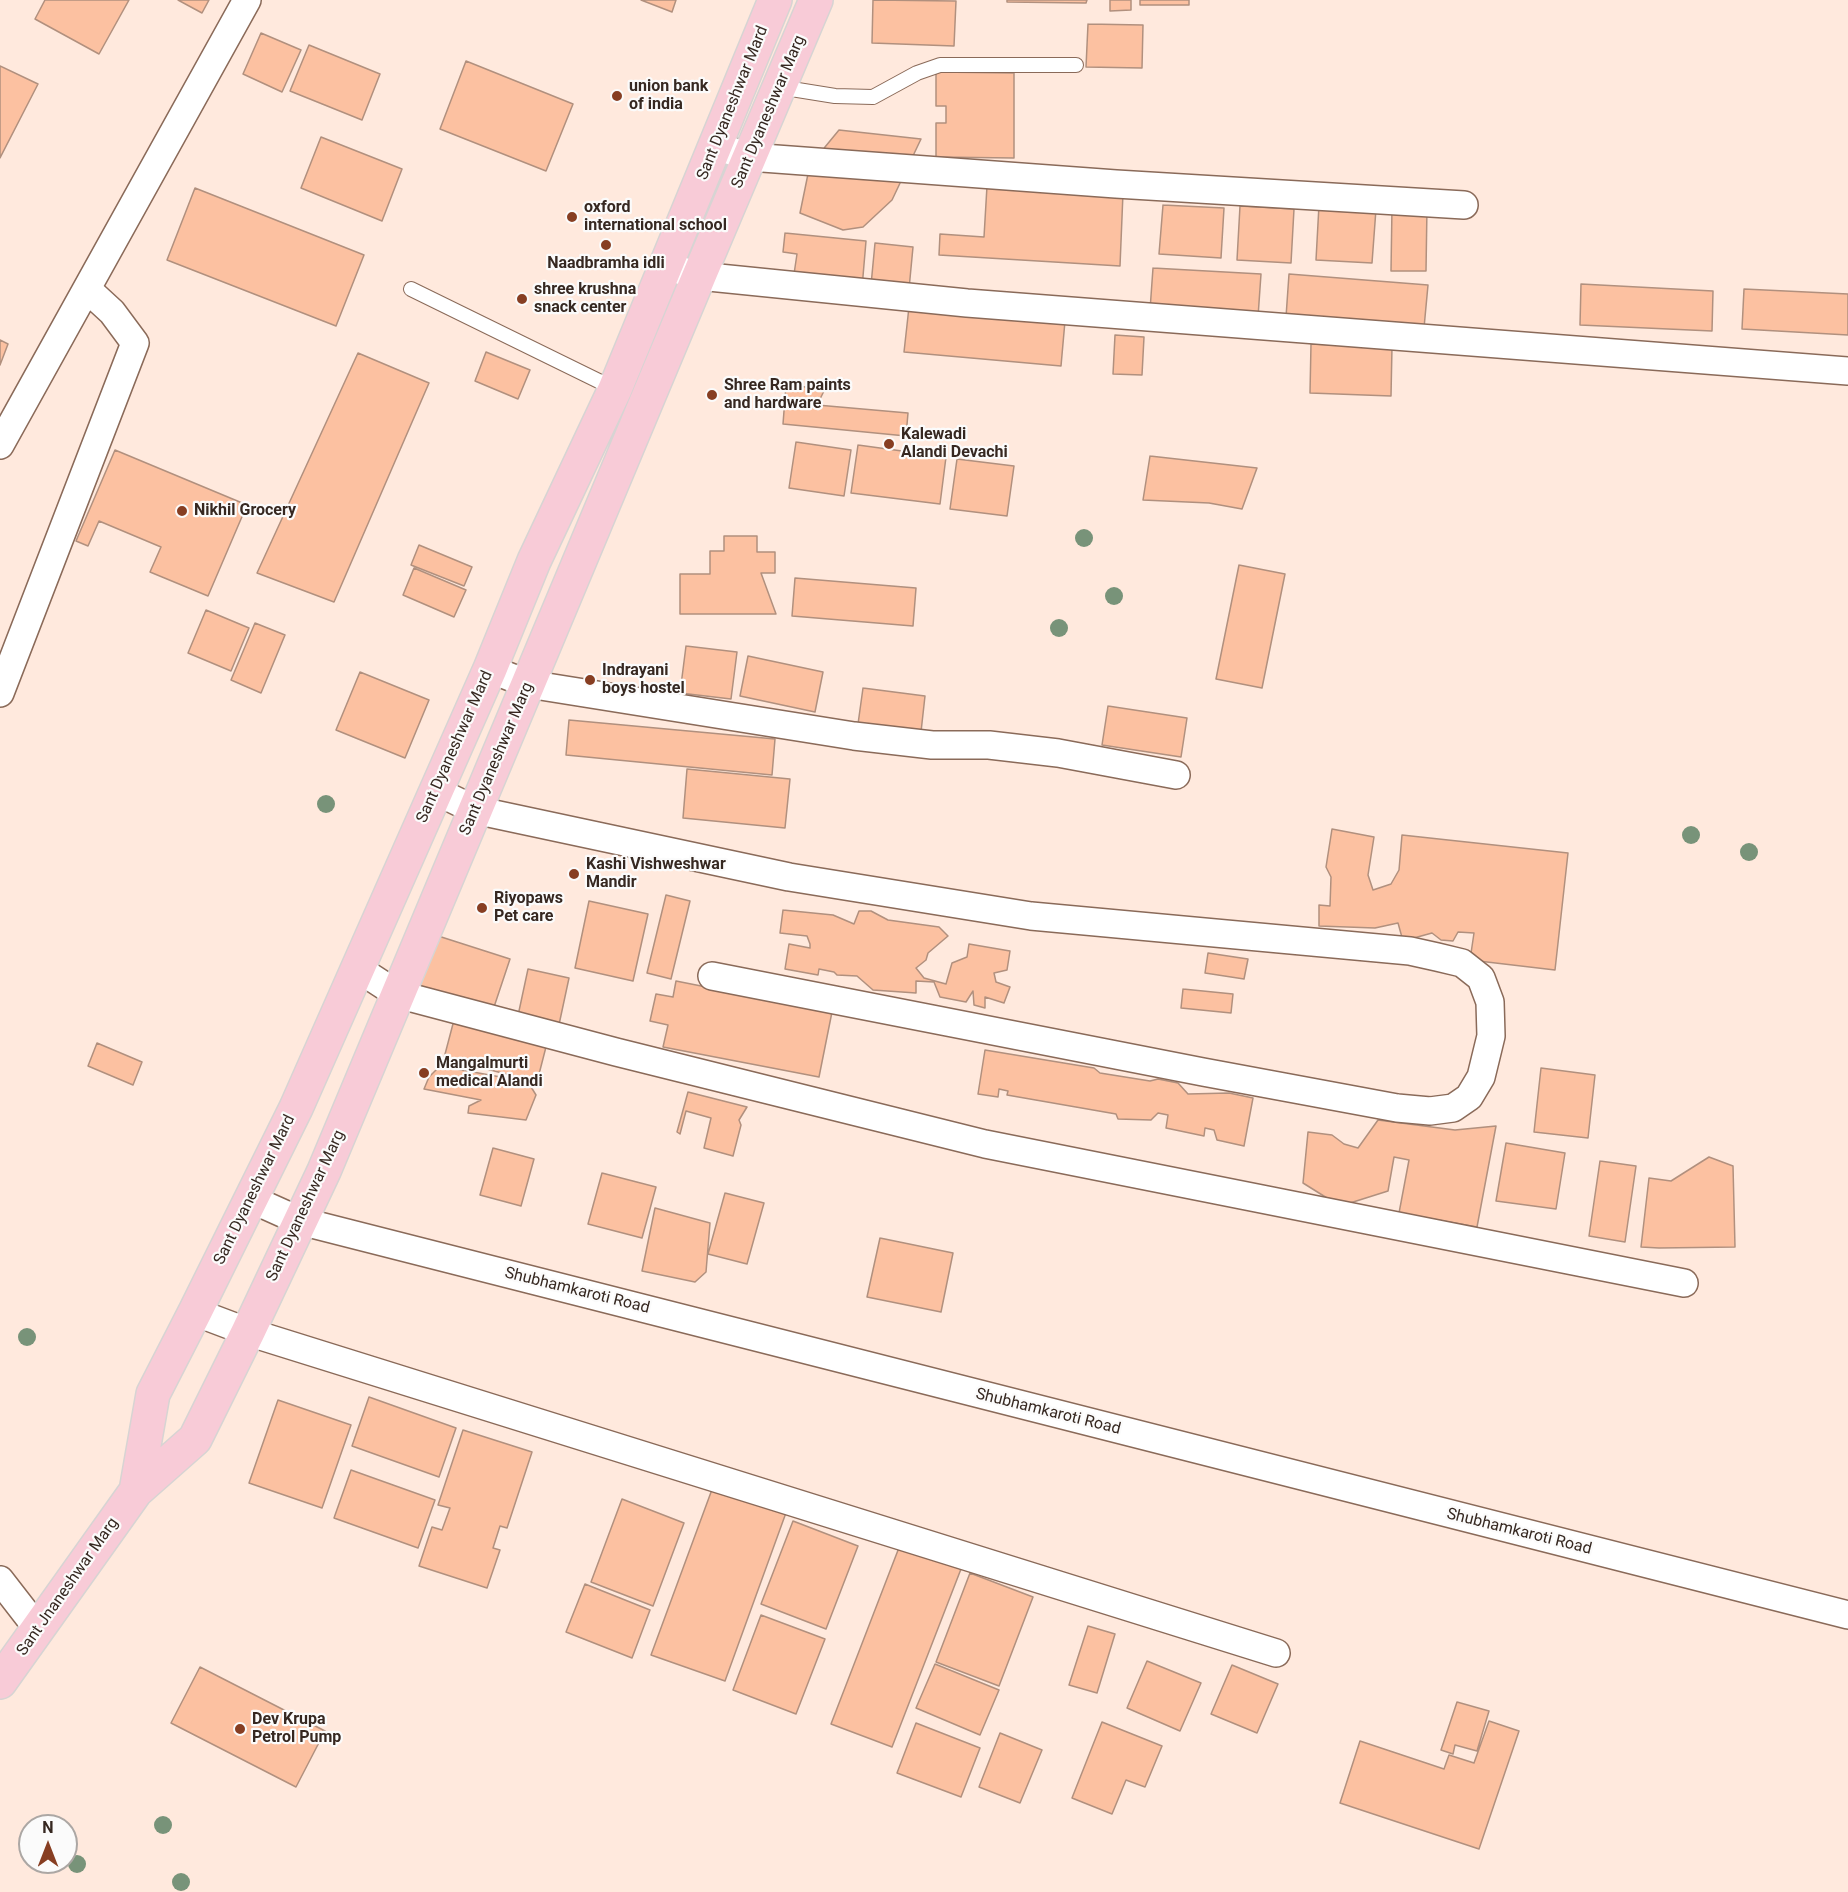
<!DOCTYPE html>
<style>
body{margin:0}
#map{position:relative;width:1848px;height:1892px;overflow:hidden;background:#ffe9dd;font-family:Roboto,sans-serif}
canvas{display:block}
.north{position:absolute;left:18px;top:1814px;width:60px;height:60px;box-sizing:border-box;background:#fbfbfb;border:2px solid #aca7a4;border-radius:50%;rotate:0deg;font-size:16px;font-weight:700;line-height:24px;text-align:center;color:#362821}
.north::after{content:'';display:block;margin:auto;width:21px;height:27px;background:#873e22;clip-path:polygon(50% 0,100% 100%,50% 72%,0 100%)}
</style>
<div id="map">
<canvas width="1848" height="1892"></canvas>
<div class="north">N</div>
</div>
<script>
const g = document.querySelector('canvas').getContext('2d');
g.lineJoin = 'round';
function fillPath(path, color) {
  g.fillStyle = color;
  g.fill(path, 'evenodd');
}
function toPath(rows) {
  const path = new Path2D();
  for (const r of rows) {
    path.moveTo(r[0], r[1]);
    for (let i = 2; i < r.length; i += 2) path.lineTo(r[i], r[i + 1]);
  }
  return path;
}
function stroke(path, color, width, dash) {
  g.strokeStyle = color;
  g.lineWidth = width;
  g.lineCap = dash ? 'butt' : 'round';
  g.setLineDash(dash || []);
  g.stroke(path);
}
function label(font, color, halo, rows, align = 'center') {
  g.font = font + ' Roboto,sans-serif';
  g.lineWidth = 4.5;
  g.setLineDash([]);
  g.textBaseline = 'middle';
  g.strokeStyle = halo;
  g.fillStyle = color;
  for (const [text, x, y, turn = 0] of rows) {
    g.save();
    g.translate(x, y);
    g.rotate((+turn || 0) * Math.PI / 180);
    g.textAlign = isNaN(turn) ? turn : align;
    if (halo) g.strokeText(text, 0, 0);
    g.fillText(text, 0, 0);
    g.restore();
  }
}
const building = toPath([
 [45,0,129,0,99,54,35,19,45,0],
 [178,0,209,0,202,13,178,0],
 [641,0,676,0,672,12,641,0],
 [873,0,956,1,954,46,872,43,873,0],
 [1007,0,1087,0,1086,3,1007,2,1007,0],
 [1110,0,1131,0,1131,10,1110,11,1110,0],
 [1140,0,1189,0,1189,5,1140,5,1140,0],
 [1088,24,1143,25,1142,68,1086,67,1088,24],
 [261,33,301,50,282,92,243,74,261,33],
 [309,45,380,74,362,120,290,91,309,45],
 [466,61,573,104,546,171,440,129,466,61],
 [0,66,38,84,0,158,0,66],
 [936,72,1014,73,1014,158,936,157,936,123,946,123,946,106,936,106,936,72],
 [839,130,921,139,892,200,863,227,843,230,800,213,808,174,825,147,839,130],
 [321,137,402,169,382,221,301,188,321,137],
 [987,186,1123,193,1120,266,939,255,940,234,984,237,987,186],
 [195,188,364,255,336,326,167,260,195,188],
 [1163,205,1224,208,1221,258,1159,254,1163,205],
 [1319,205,1376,209,1372,263,1316,260,1319,205],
 [1240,206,1294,209,1291,263,1237,260,1240,206],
 [1392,207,1427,207,1426,271,1391,271,1392,207],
 [785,233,866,241,862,288,794,274,797,254,783,252,785,233],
 [875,243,913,247,909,289,871,285,875,243],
 [1153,268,1261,274,1258,317,1150,310,1153,268],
 [1289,274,1428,285,1424,328,1286,317,1289,274],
 [1581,284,1713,291,1712,331,1580,325,1581,284],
 [1744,289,1848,294,1848,335,1742,329,1744,289],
 [909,307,1065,321,1061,366,904,352,909,307],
 [1115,335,1144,337,1142,375,1113,374,1115,335],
 [0,340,8,344,0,365,0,340],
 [1311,344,1392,347,1391,396,1310,393,1311,344],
 [486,352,530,370,518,399,475,381,486,352],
 [358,353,429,383,334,602,257,573,358,353],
 [786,385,825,389,817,405,908,413,906,436,783,424,786,385],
 [796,442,851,450,844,496,789,488,796,442],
 [858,445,946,457,940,504,851,493,858,445],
 [115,450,247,505,208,596,150,572,161,547,99,521,88,546,76,541,115,450],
 [1150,456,1257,468,1242,509,1209,503,1143,500,1150,456],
 [957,459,1014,466,1007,516,950,509,957,459],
 [724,536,757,536,757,552,775,552,775,573,761,573,776,614,680,614,680,574,710,574,710,551,724,551,724,536],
 [419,545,472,567,464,586,411,565,419,545],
 [1239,565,1285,574,1262,688,1216,679,1239,565],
 [414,568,466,590,454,617,403,595,414,568],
 [795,578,916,588,913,626,792,616,795,578],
 [206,610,249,628,231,671,188,653,206,610],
 [255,623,285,635,261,693,231,680,255,623],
 [686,646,737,652,731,699,680,693,686,646],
 [748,656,823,672,815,712,740,696,748,656],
 [360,672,429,700,405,758,336,730,360,672],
 [863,688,925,696,921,732,858,724,863,688],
 [1108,706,1187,718,1181,757,1102,745,1108,706],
 [569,720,775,739,772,775,566,755,569,720],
 [687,769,790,779,785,828,683,818,687,769],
 [1332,829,1374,837,1368,875,1373,890,1391,884,1399,870,1402,835,1568,853,1555,970,1470,960,1474,933,1458,932,1453,941,1441,940,1432,933,1403,941,1398,923,1375,928,1319,926,1319,905,1330,906,1331,877,1326,867,1332,829],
 [666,895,690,901,671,979,647,973,666,895],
 [589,901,648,914,633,981,575,968,589,901],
 [783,910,833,915,854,924,859,911,871,911,888,920,939,927,948,936,928,953,926,960,916,968,924,978,946,984,952,963,967,957,969,944,1010,951,1007,970,994,973,996,982,1010,987,1004,1003,985,997,985,1008,974,1005,973,991,966,1002,940,997,934,982,916,981,916,993,873,990,857,976,837,975,834,972,819,969,818,975,785,969,789,944,810,948,810,944,807,936,780,933,783,910],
 [432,934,510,959,491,1016,413,991,432,934],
 [1208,953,1248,959,1244,979,1205,973,1208,953],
 [528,969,569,978,557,1034,516,1025,528,969],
 [676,981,832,1012,819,1077,663,1047,668,1025,650,1021,656,994,673,997,676,981],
 [1183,989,1233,994,1231,1013,1181,1008,1183,989],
 [454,1020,547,1043,537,1082,444,1058,454,1020],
 [97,1043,142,1062,133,1085,88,1066,97,1043],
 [985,1050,1094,1068,1100,1073,1150,1081,1158,1079,1178,1083,1188,1094,1229,1093,1253,1098,1244,1146,1217,1140,1214,1130,1205,1128,1204,1136,1166,1128,1168,1115,1158,1113,1151,1120,1118,1119,1116,1114,1007,1095,1008,1091,999,1089,998,1097,978,1094,985,1050],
 [440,1066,528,1082,536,1095,526,1120,468,1113,469,1106,481,1100,424,1089,429,1077,440,1066],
 [1541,1068,1595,1075,1588,1138,1534,1132,1541,1068],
 [688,1092,747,1107,739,1120,741,1125,733,1156,704,1148,711,1118,686,1111,680,1134,677,1132,688,1092],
 [1378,1120,1455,1130,1496,1126,1477,1227,1399,1213,1409,1160,1394,1157,1388,1191,1350,1203,1327,1198,1303,1183,1308,1132,1332,1135,1344,1144,1358,1148,1378,1120],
 [1506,1143,1565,1153,1556,1209,1496,1201,1506,1143],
 [493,1148,534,1159,521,1206,480,1195,493,1148],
 [1709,1157,1733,1166,1735,1247,1659,1248,1641,1247,1649,1178,1671,1181,1709,1157],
 [1600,1161,1636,1166,1625,1242,1589,1236,1600,1161],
 [602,1173,656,1187,642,1238,588,1224,602,1173],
 [725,1193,764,1203,747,1264,708,1254,725,1193],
 [655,1208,710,1223,706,1272,695,1282,642,1271,655,1208],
 [880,1238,953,1253,941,1312,867,1297,880,1238],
 [369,1397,456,1428,439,1477,352,1446,369,1397],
 [278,1400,351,1425,322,1508,249,1483,278,1400],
 [463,1430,532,1452,507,1528,500,1526,493,1548,500,1550,487,1588,419,1566,432,1527,442,1530,450,1508,438,1505,463,1430],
 [351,1470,435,1500,418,1548,334,1518,351,1470],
 [714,1484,787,1510,725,1681,651,1655,714,1484],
 [622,1499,684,1523,653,1606,591,1582,622,1499],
 [793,1521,858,1546,826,1629,761,1604,793,1521],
 [900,1545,961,1569,892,1747,831,1724,900,1545],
 [970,1573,1033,1597,999,1686,936,1662,970,1573],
 [585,1584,650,1610,632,1658,566,1632,585,1584],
 [761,1615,825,1639,796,1714,733,1690,761,1615],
 [1088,1626,1115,1634,1097,1693,1069,1685,1088,1626],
 [1147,1661,1201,1683,1180,1731,1127,1708,1147,1661],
 [935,1664,999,1690,980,1735,916,1708,935,1664],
 [1232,1665,1278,1684,1257,1733,1211,1714,1232,1665],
 [200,1667,325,1731,296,1787,171,1723,200,1667],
 [1457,1702,1489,1711,1477,1751,1455,1745,1453,1754,1441,1750,1457,1702],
 [1489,1721,1519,1731,1479,1849,1340,1803,1360,1741,1444,1769,1449,1755,1474,1763,1489,1721],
 [1102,1722,1162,1746,1145,1787,1126,1780,1112,1814,1072,1798,1102,1722],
 [916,1723,980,1748,961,1797,897,1773,916,1723],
 [1000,1733,1042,1750,1020,1803,979,1787,1000,1733]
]);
fillPath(building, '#fcc1a1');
stroke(building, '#b1907e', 1.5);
const lane = toPath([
 [779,87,835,96,873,97,917,73,940,65,1076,65],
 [411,289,615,389]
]);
const street = toPath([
 [716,146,749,157,1116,184,1464,205],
 [682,271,699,276,967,303,1848,371],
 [0,445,247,0],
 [490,669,528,684,854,736,932,745,989,745,1058,753,1176,775],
 [0,693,135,343,112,312,87,289],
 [436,791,475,810,789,877,1031,916,1410,951,1437,957,1462,963,1481,978,1490,1002,1491,1036,1481,1077,1469,1097,1453,1108,1430,1111,1397,1108,1203,1072,712,976],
 [357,968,397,994,616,1052,985,1144,1684,1283],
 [251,1199,300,1221,1848,1615],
 [195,1312,248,1332,1276,1653],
 [0,1580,38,1629]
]);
const primary = toPath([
 [136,1491,153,1394,195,1312,296,1108,490,669,534,561,615,389,775,0],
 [0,1682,136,1491,195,1439,248,1332,324,1171,699,276,816,0]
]);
stroke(lane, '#8a6a59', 16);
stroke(street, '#8a6a59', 30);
stroke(primary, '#d7d4d3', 36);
stroke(lane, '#fff', 14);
stroke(street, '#fff', 27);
stroke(primary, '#f8cbd7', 33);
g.fillStyle = '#789379';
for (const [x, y] of [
 [1084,538],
 [1114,596],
 [1059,628],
 [326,804],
 [1691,835],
 [1749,852],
 [27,1337],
 [163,1825],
 [77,1864],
 [181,1882]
]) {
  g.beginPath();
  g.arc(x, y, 9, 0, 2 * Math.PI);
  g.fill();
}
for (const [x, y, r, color] of [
 [617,96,6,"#873e22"],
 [572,217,6,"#873e22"],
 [606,245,6,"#873e22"],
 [522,299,6,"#873e22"],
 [712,395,6,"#873e22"],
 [889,444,6,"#873e22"],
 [182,511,6,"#873e22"],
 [590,680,6,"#873e22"],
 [574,874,6,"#873e22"],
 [482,908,6,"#873e22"],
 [424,1073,6,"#873e22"],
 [240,1729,6,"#873e22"]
]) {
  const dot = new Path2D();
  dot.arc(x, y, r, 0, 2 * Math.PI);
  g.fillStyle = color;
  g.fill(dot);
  stroke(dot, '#fbfbfb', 2);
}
label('bold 16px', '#362821', '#fbfbfb', [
 ["union bank",629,87],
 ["of india",629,105],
 ["oxford",584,208],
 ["international school",584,226],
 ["Naadbramha idli",606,264,"center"],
 ["shree krushna",534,290],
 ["snack center",534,308],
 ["Shree Ram paints",724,386],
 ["and hardware",724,404],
 ["Kalewadi",901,435],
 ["Alandi Devachi",901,453],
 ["Nikhil Grocery",194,511],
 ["Indrayani",602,671],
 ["boys hostel",602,689],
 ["Kashi Vishweshwar",586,865],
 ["Mandir",586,883],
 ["Riyopaws",494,899],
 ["Pet care",494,917],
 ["Mangalmurti",436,1064],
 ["medical Alandi",436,1082],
 ["Dev Krupa",252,1720],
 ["Petrol Pump",252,1738]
], 'left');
label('16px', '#362821', '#fbfbfb', [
 ["Sant Dyaneshwar Mard",733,103,-68],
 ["Sant Dyaneshwar Marg",769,112,-67],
 ["Sant Dyaneshwar Mard",455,747,-66],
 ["Sant Dyaneshwar Marg",497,759,-67],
 ["Sant Dyaneshwar Mard",255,1190,-64],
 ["Sant Dyaneshwar Marg",306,1206,-65],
 ["Shubhamkaroti Road",577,1291,14],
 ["Shubhamkaroti Road",1048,1412,14],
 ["Shubhamkaroti Road",1519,1532,14],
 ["Sant Jnaneshwar Marg",68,1587,-55]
]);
</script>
